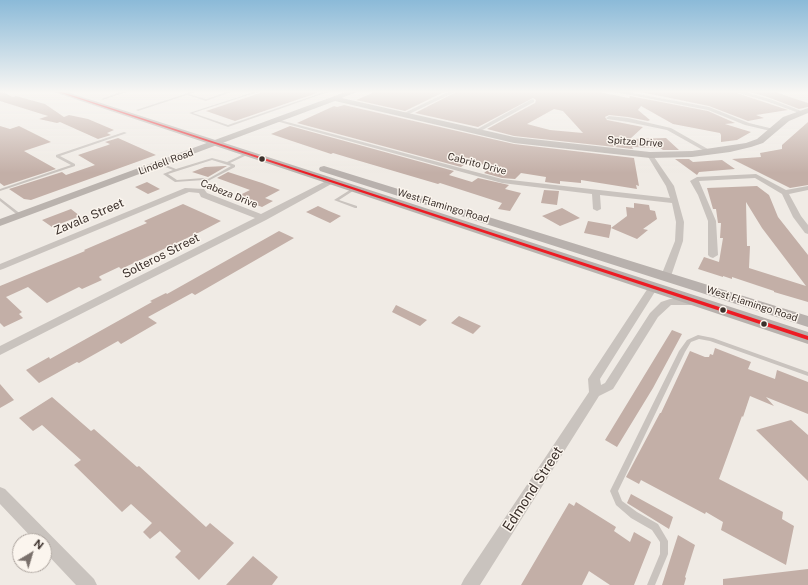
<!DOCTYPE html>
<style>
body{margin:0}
#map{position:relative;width:808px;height:585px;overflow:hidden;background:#f0ebe5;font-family:"Public Sans",sans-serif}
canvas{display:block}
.north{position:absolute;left:12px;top:533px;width:40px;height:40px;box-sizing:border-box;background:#fbf5ee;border:1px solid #aea6a0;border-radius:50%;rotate:38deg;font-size:11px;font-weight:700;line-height:16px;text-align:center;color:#3b302b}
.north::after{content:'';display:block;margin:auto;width:14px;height:18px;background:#7a716c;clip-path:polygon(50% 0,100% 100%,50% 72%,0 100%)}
</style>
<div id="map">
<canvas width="808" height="585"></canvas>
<div class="north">N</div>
</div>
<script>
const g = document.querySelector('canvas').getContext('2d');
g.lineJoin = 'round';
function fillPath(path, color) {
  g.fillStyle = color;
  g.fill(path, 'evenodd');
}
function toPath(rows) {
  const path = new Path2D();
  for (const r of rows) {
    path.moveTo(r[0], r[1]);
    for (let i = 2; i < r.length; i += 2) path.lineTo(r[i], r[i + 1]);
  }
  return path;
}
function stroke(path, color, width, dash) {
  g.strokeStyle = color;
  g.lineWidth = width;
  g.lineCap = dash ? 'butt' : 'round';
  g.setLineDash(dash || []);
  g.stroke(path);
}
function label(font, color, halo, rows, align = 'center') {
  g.font = font + ' "Public Sans",sans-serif';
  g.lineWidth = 3;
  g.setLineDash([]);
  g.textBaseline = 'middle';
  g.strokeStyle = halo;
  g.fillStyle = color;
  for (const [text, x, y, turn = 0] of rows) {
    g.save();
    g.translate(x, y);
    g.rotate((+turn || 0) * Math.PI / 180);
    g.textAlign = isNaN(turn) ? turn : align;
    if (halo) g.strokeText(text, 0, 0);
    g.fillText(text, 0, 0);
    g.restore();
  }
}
fillPath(toPath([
 [0,91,13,97,16,96,45,104,64,117,69,115,88,119,114,130,107,133,111,135,98,139,60,122,57,123,39,119,48,116,0,101],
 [266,91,317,91,317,93,235,121,206,111],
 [377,91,446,91,405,111,356,100],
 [458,91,593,91,629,98,630,96,708,111,735,123,725,124,751,132,737,140,721,142,721,135,720,133,673,124,641,106,638,110,650,120,648,121,628,117,609,115,605,117,607,120,643,127,630,139,666,138,679,150,663,150,660,148,632,147,633,149,514,136,487,129,535,103,536,100,533,98,478,127,415,113],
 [554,109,563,111,583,133,550,130,527,124],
 [636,91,731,91,788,110,756,115,764,118,748,121,709,106],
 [748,91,772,91,808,103,808,107,799,109,770,98],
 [344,105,514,144,634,158,639,186,636,185,637,189,581,180,581,183,560,181,560,184,545,182,546,177,521,173,515,179,502,178,484,173,492,167,469,161,461,167,297,123,334,106,337,107],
 [808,122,808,185,790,188,732,159,761,157,760,153,782,149,782,145],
 [0,126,10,129,19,126,51,142,24,151,56,169,4,186,0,183],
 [290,126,454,171,449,175,472,182,478,178,509,185,505,189,521,193,510,211,498,209,502,203,440,183,438,184,353,159,333,153,331,154,271,134],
 [118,138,156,155,31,200,24,199,9,189,62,172,66,175,95,165,78,155,108,145,110,144,105,142],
 [675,159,689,159,693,162,722,160,735,169,699,172,697,175],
 [225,166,227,166,208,177,192,172,205,167],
 [228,172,262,183,280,190,265,198,273,201,262,207,236,197,250,190,217,178],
 [147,182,160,189,148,194,135,187],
 [757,186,769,195,778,217,808,255,808,302,774,292,774,291,732,277,732,279,723,276,723,277,698,269,704,257,719,262,723,238,720,238,721,223,718,223,716,209,713,209,707,188],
 [746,202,762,228,806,286,749,268,750,246,747,246],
 [544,190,559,191,557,205,541,203],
 [634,203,649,205,650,210,655,211,657,219,643,229,648,230,637,239,611,228,609,238,584,233,588,221,611,225,611,228,627,216,626,207,634,208],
 [183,204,221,221,200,232,121,269,119,267,100,276,99,277,102,280,82,289,79,287,47,303,28,287,6,297,22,312,19,314,23,318,4,327,0,323,0,286,85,251,84,250,147,223,144,221],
 [318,206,329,211,341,216,330,223,306,212],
 [562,208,580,218,560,226,542,216],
 [71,209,80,216,52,227,42,220],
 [279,231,294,238,195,295,192,293,148,317,157,323,121,344,118,341,79,363,77,362,39,383,26,370,49,357,50,359,152,302,150,301,166,293,167,294],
 [396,305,427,320,420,326,392,312],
 [459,316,481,326,473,334,451,323],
 [672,330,682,334,653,388,617,447,605,440],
 [715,348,751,362,748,369,775,379,777,370,808,382,808,414,766,397,774,406,750,396,743,417,742,416,719,479,783,512,782,519,794,526,786,565,721,530,723,522,706,512,705,514,641,480,639,484,626,477,660,413,661,413,690,351,705,357,709,357,710,354,713,355],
 [0,384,14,400,0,408],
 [52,397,91,431,94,429,137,467,139,466,206,527,210,523,234,543,199,580,175,557,181,551,160,531,150,539,143,532,152,523,131,504,122,512,74,465,81,460,42,425,33,431,19,418],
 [791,420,808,435,808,481,756,430],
 [631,494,673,517,669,529,627,503],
 [576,502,616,527,614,531,630,542,634,532,651,542,634,585,610,585,589,571,582,585,521,585,569,503,574,506],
 [678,535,695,545,685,577,686,578,684,585,662,585],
 [253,556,278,577,272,585,226,585],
 [808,569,808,585,723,585,723,579]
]), '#c3afa7');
fillPath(toPath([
 [124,91,129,91,103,100,101,99,124,91],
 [194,91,198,91,189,94,206,99,230,91,234,91,206,101,187,95,138,111,136,110,194,91],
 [257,91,261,91,193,113,228,125,327,91,331,91,228,127,189,113,257,91],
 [124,132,127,133,60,156,75,164,75,166,0,191,0,189,71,165,56,157,56,155,124,132],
 [246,153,249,154,230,163,235,165,235,167,208,181,204,180,175,182,163,174,173,170,158,164,161,163,176,169,212,158,227,162,246,153],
 [212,160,231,166,208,179,204,178,177,180,168,174,212,160],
 [353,188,354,188,356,189,339,200,357,206,357,208,355,208,334,200,353,188],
 [0,198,22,215,22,217,20,217,0,201,0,198],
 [698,335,713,338,808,372,808,376,710,341,699,339,691,342,685,352,618,491,622,501,637,512,658,524,668,541,668,554,655,585,647,585,660,554,660,542,652,530,631,518,616,505,610,491,679,351,687,340,698,335]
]), '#c9c3be');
fillPath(toPath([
 [450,91,457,91,405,116,400,115,450,91],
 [610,91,622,91,709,107,749,123,778,130,775,132,745,125,708,110,610,91],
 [732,91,741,91,770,99,804,112,799,113,766,101,732,91],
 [532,99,534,100,534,102,477,133,472,132,532,99],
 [609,116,628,118,671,128,713,152,708,153,667,130,628,122,607,119,606,118,609,116],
 [276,119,502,179,670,198,666,186,647,155,652,154,674,186,684,222,683,241,671,276,669,278,663,278,661,276,675,241,676,222,672,203,600,195,601,209,597,211,593,209,592,194,502,183,276,121,276,119],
 [756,174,786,190,808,186,808,190,789,194,801,216,808,225,808,234,805,233,793,217,782,194,755,178,699,181,716,221,718,255,713,258,710,257,708,255,708,221,698,195,690,181,697,177,756,174],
 [328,180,331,180,335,182,266,220,0,355,0,346,255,218,201,197,199,193,189,192,3,269,0,270,0,264,185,188,204,189,207,193,261,214,328,180],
 [653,284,658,287,600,379,601,385,605,383,650,313,661,302,670,299,694,299,699,302,694,305,671,305,658,317,613,389,599,396,480,585,461,585,464,579,589,392,588,379,590,376,650,285,653,284],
 [0,487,5,489,94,579,97,585,76,585,44,551,44,541,35,541,0,504,0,487]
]), '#c9c3be');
fillPath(toPath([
 [348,91,358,91,342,98,514,137,650,152,692,151,746,143,757,139,783,117,808,108,808,113,789,121,763,143,751,147,730,152,692,157,650,158,514,143,335,101,0,226,0,219,348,91]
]), '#bab3ae');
fillPath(toPath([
 [51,91,64,91,808,332,808,344,51,91],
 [324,166,808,316,808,327,320,171,319,169,320,167,324,166]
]), '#b8b1ad');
fillPath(toPath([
 [55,91,59,91,808,336,808,340,55,91]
]), '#ed1c24');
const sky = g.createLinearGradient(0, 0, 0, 173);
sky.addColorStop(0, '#8bbad8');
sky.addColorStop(0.53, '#f8f6f3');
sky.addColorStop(1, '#f8f6f300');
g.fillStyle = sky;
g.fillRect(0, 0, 808, 173);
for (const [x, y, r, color] of [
 [262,159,3.5,"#3b302b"],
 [723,310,3.5,"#3b302b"],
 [764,324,3.5,"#3b302b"]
]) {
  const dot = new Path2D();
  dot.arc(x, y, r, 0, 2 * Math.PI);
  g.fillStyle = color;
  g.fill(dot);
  stroke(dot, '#fbf5ee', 1.5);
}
label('10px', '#3b302b', '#fbf5ee', [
 ["Spitze Drive",635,142,4],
 ["Lindell Road",166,162,-20],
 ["Cabrito Drive",477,164,15],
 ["Cabeza Drive",229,194,22],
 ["West Flamingo Road",443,206,17],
 ["West Flamingo Road",752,304,18]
]);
label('12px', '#3b302b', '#fbf5ee', [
 ["Zavala Street",89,217,-23],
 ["Solteros Street",161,256,-27]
]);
label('14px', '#3b302b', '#fbf5ee', [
 ["Edmond Street",533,489,-57]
]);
</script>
